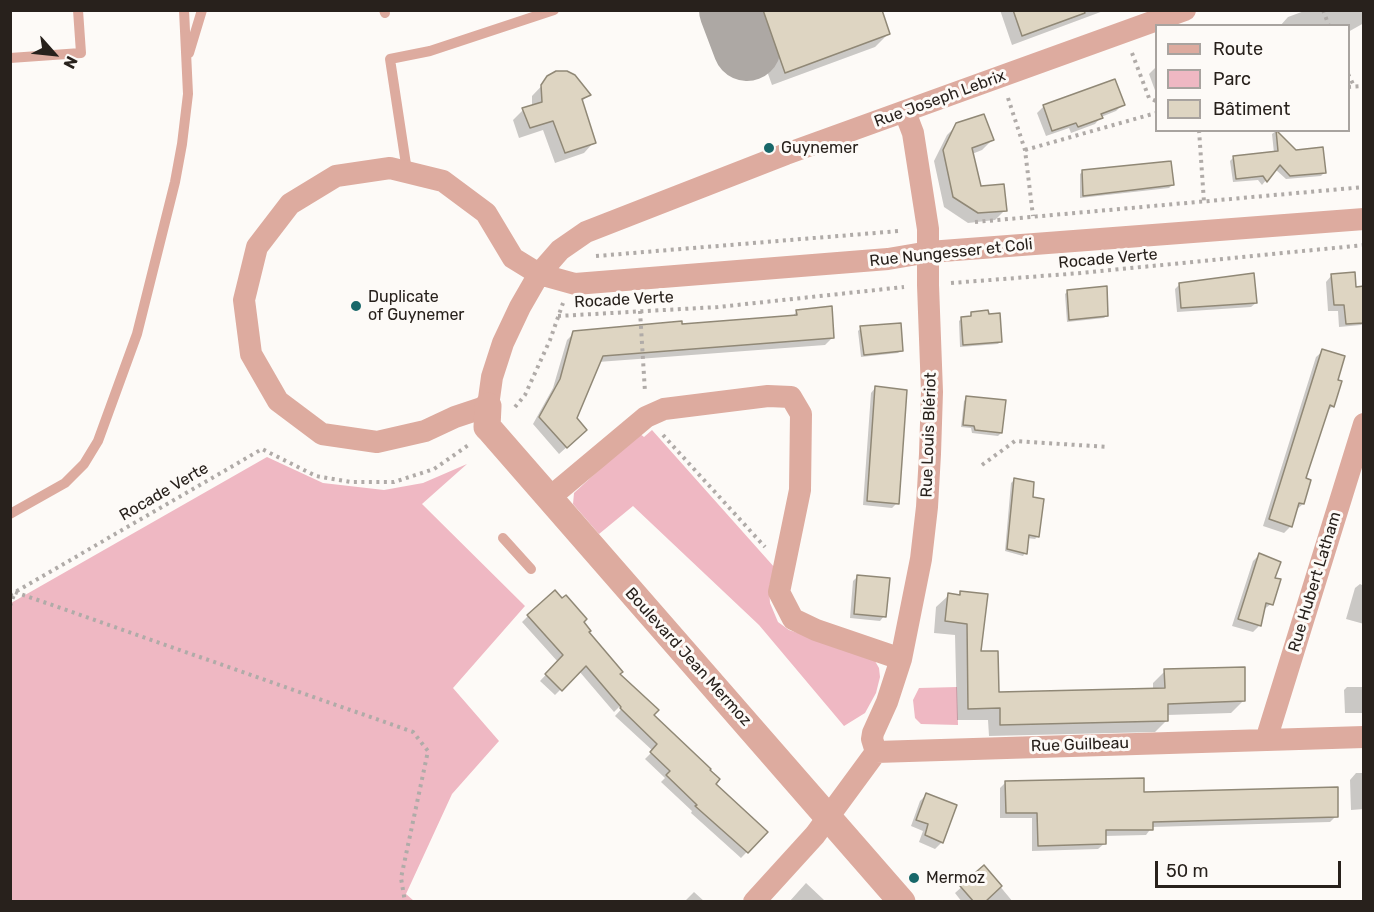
<!DOCTYPE html>
<meta charset="utf-8">
<style>
body{margin:0}
#map{position:relative;width:1374px;height:912px;overflow:hidden;background:#fdfaf7;font-family:Rubik,sans-serif}
canvas{display:block}
.frame{position:absolute;inset:0;border:12px solid #28211c;pointer-events:none}
.legend{position:absolute;left:1155px;top:24px;width:195px;height:108px;box-sizing:border-box;background:#fdfaf7;border:2px solid #a8a39f;margin:0;padding:8px 10px;list-style:none;font-size:18px;color:#28211c}
.legend li{display:flex;align-items:center;gap:12px;height:30px}
.legend b{width:30px;border:2px solid #a8a39f}
.north{position:absolute;left:24px;top:24px;width:60px;height:60px;-webkit-text-stroke:4px #fdfaf7;paint-order:stroke;rotate:117deg;font-size:16px;font-weight:700;line-height:24px;text-align:center;color:#28211c}
.north::after{content:'';display:block;margin:auto;width:21px;height:27px;background:#28211c;clip-path:polygon(50% 0,100% 100%,50% 72%,0 100%)}
.scale{position:absolute;left:1155px;top:861px;width:186px;height:27px;box-sizing:border-box;border:3px solid #28211c;border-top:0;padding-left:8px;font-size:18px;line-height:21px;white-space:nowrap;color:#28211c;-webkit-text-stroke:4px #fdfaf7;paint-order:stroke}
</style>
<div id="map">
<canvas width="1374" height="912"></canvas>
<div class="frame"></div>
<ul class="legend">
<li><b style="height:8px;background:#ddab9f"></b>Route</li>
<li><b style="height:16px;background:#efb8c3"></b>Parc</li>
<li><b style="height:16px;background:#ded5c2"></b>Bâtiment</li>
</ul>
<div class="north">N</div>
<div class="scale">50 m</div>
</div>
<script>
const g = document.querySelector('canvas').getContext('2d');
g.lineJoin = 'round';
function fillPath(path, color) {
  g.fillStyle = color;
  g.fill(path, 'evenodd');
}
function toPath(rows) {
  const path = new Path2D();
  for (const r of rows) {
    path.moveTo(r[0], r[1]);
    for (let i = 2; i < r.length; i += 2) path.lineTo(r[i], r[i + 1]);
  }
  return path;
}
function stroke(path, color, width, dash) {
  g.strokeStyle = color;
  g.lineWidth = width;
  g.lineCap = dash ? 'butt' : 'round';
  g.setLineDash(dash || []);
  g.stroke(path);
}
function label(font, color, halo, rows, align = 'center') {
  g.font = font + ' Rubik,sans-serif';
  g.lineWidth = 6;
  g.setLineDash([]);
  g.textBaseline = 'middle';
  g.strokeStyle = halo;
  g.fillStyle = color;
  for (const [text, x, y, turn = 0] of rows) {
    g.save();
    g.translate(x, y);
    g.rotate((+turn || 0) * Math.PI / 180);
    g.textAlign = isNaN(turn) ? turn : align;
    if (halo) g.strokeText(text, 0, 0);
    g.fillText(text, 0, 0);
    g.restore();
  }
}
fillPath(toPath([
 [652,430,775,568,769,587,770,603,778,622,789,630,869,657,875,661,879,668,880,677,876,693,865,713,844,726,759,625,633,506,599,534,573,504,574,493,639,433,644,437],
 [267,457,323,483,384,490,423,483,467,464,422,504,525,606,453,688,499,741,452,794,406,894,414,901,11,901,11,603],
 [957,687,958,725,921,724,915,718,913,700,919,688]
]), '#efb8c3');
fillPath(toPath([
 [745,10,880,10,889,33,875,47,772,85],
 [1000,10,1106,10,1012,45],
 [1307,10,1364,10,1364,23,1348,32,1348,26,1280,26,1288,17],
 [1156,67,1156,93,1149,74],
 [552,75,589,95,581,102,594,142,584,153,555,163,543,130,519,138,513,120,523,110,532,107,532,96],
 [1123,104,1116,111,1101,117,1095,124,1071,133,1069,128,1046,136,1037,113,1044,106],
 [957,125,992,140,982,150,972,154,980,187,1005,210,995,220,968,223,944,207,934,161,947,135],
 [1276,131,1296,152,1325,172,1321,176,1286,179,1275,169,1262,185,1258,180,1233,182,1230,161,1234,157,1274,153,1272,134],
 [1083,171,1172,185,1169,188,1080,198,1080,174],
 [1332,275,1355,288,1364,323,1361,325,1339,327,1338,311,1328,311,1326,282],
 [1180,284,1256,303,1251,307,1177,312,1175,289],
 [1068,291,1107,315,1104,318,1067,322,1065,294],
 [797,311,832,338,825,345,598,362,575,418,578,437,559,454,533,424,553,388,567,340,574,333,792,317],
 [972,313,1001,341,998,344,960,347,959,321,962,318,969,318],
 [861,328,901,350,898,353,861,357,858,331],
 [1323,351,1336,381,1333,406,1326,412,1304,479,1303,504,1296,510,1291,526,1284,533,1263,526,1316,357],
 [875,388,897,503,892,508,863,505,871,393],
 [967,398,1001,433,998,436,972,433,971,428,961,427,964,401],
 [1014,480,1032,498,1038,536,1035,539,1027,538,1025,553,1023,556,1005,551,1011,483],
 [1259,555,1274,579,1271,604,1263,610,1259,626,1253,632,1232,626,1253,561],
 [858,576,884,616,880,621,850,618,853,581],
 [1364,581,1364,624,1346,619,1355,588,1360,584,1362,585],
 [961,592,980,653,998,694,1153,689,1153,683,1165,671,1244,700,1231,713,1167,715,1167,720,1155,732,989,736,988,720,957,720,955,635,934,633,936,607,949,595,957,596],
 [528,616,582,622,587,632,652,715,714,784,766,832,741,858,691,813,692,811,661,782,665,778,645,759,653,751,615,716,626,704,624,702,614,712,579,671,555,695,540,681,558,662,522,622],
 [1347,687,1364,687,1364,713,1345,713,1344,690],
 [1356,773,1364,773,1364,809,1351,810,1350,780],
 [1006,782,1143,793,1336,816,1330,822,1152,827,1146,835,1104,836,1105,843,1098,849,1032,851,1032,818,1000,818,1000,788],
 [927,794,942,842,935,849,919,842,923,831,911,826,920,801],
 [984,867,1013,902,962,902,955,893],
 [806,883,824,900,823,902,789,902],
 [694,892,705,902,684,902]
]), '#0003');
stroke(toPath([
 [733,10,747,47]
]), '#ada8a4', 68);
const building = toPath([
 [763,10,882,10,890,34,785,73,763,10],
 [1013,10,1084,10,1085,13,1022,36,1013,10],
 [556,71,567,71,575,75,591,95,582,99,596,143,565,153,553,121,530,128,522,108,542,102,541,85,547,76,556,71],
 [1115,79,1125,105,1101,114,1103,118,1078,127,1076,123,1052,131,1043,105,1115,79],
 [984,114,994,140,972,148,981,186,1004,184,1007,211,978,213,953,197,943,150,956,123,984,114],
 [1276,130,1296,150,1323,147,1326,173,1290,176,1280,165,1267,182,1263,176,1236,179,1233,156,1278,151,1276,130],
 [1171,161,1174,185,1083,196,1082,170,1171,161],
 [1355,272,1356,287,1364,286,1364,323,1346,324,1344,305,1334,305,1331,274,1355,272],
 [1254,273,1257,303,1181,308,1179,283,1254,273],
 [1107,286,1108,316,1069,320,1067,290,1107,286],
 [832,306,834,338,603,356,577,418,587,430,567,448,539,417,560,379,573,331,682,321,682,324,797,315,796,310,832,306],
 [988,310,989,314,1000,313,1002,342,963,345,961,317,971,316,971,312,988,310],
 [901,323,903,351,864,355,860,326,901,323],
 [1322,349,1345,356,1338,380,1342,381,1334,407,1330,405,1306,478,1311,480,1304,504,1299,503,1292,527,1269,519,1322,349],
 [875,386,907,390,899,504,867,501,875,386],
 [966,396,1006,400,1002,433,975,430,974,426,963,425,966,396],
 [1014,478,1034,482,1033,497,1044,499,1039,537,1029,535,1027,554,1007,549,1014,478],
 [1259,553,1281,562,1275,578,1281,579,1273,605,1266,603,1261,626,1238,619,1259,553],
 [857,575,890,578,886,617,854,614,857,575],
 [555,590,562,598,566,595,587,619,584,622,591,631,589,632,623,672,620,674,659,710,654,715,711,769,710,770,720,779,716,784,768,832,748,853,695,806,697,805,666,775,670,771,650,752,657,744,620,708,621,707,586,666,562,691,545,674,563,655,527,615,555,590],
 [960,591,988,594,981,651,998,651,999,692,1165,688,1164,669,1245,667,1245,701,1168,704,1168,721,1000,725,1000,708,968,709,967,624,945,621,948,593,960,595,960,591],
 [1144,778,1144,792,1338,787,1338,817,1153,822,1153,830,1106,830,1106,844,1038,846,1037,813,1006,813,1005,781,1144,778],
 [926,793,957,805,943,843,925,835,928,824,916,820,926,793],
 [984,865,1002,886,985,902,974,902,960,886,984,865]
]);
fillPath(building, '#ded5c2');
stroke(building, '#908876', 1.5);
stroke(toPath([
 [1323,10,1329,26],
 [1132,53,1149,98,1156,101],
 [1348,74,1354,86],
 [1348,87,1364,86],
 [1008,98,1025,150,1033,216],
 [1199,130,1204,202],
 [1025,150,1156,113],
 [975,222,1364,187],
 [596,256,899,231],
 [951,283,1081,273,1364,245],
 [640,311,645,392],
 [558,316,718,307,904,287],
 [515,407,525,395,550,340,563,303],
 [663,435,765,547],
 [982,465,1015,441,1108,447],
 [10,595,262,449,316,476,351,482,394,482,434,469,470,444],
 [10,606,15,592,413,732,428,751,401,878,405,902]
]), '#b0aba8', 4, [3, 4.5]);
stroke(toPath([
 [384,10,385,13],
 [189,53,202,10],
 [10,58,81,53,78,10],
 [407,171,390,59,430,51,554,10],
 [10,514,65,483,84,464,98,441,137,334,175,182,182,144,188,94,184,10],
 [503,538,531,569]
]), '#ddab9f', 10);
stroke(toPath([
 [1185,10,786,154,586,232,560,250,539,274,520,307,503,343,492,377,488,406,455,417,425,431,377,442,322,434,278,401,251,354,244,300,257,247,290,204,336,176,390,168,443,181,486,213,513,258,539,274,575,284,888,259,929,252,1364,219],
 [548,499,646,417,664,409,768,396,791,397,801,414,800,490,779,592,793,619,816,630,901,659],
 [1266,740,1364,424],
 [876,752,872,739,873,733,887,702,901,659,921,559,927,507,930,454,932,392,928,285,928,229,913,133,905,112],
 [754,902,815,835,876,752,1364,737]
]), '#ddab9f', 22);
stroke(toPath([
 [488,406,487,427,491,431,902,902]
]), '#ddab9f', 27);
for (const [x, y, r, color] of [
 [769,148,6,"#186769"],
 [356,306,6,"#186769"],
 [914,878,6,"#186769"]
]) {
  const dot = new Path2D();
  dot.arc(x, y, r, 0, 2 * Math.PI);
  g.fillStyle = color;
  g.fill(dot);
  stroke(dot, '#fdfaf7', 2);
}
label('16px', '#28211c', '#fdfaf7', [
 ["Rue Joseph Lebrix",940,99,-20],
 ["Rue Nungesser et Coli",951,253,-6],
 ["Rocade Verte",1108,259,-5],
 ["Rocade Verte",624,300,-3],
 ["Rue Louis Blériot",929,435,-88],
 ["Rocade Verte",164,492,-30],
 ["Rue Hubert Latham",1315,582,-73],
 ["Boulevard Jean Mermoz",688,657,48],
 ["Rue Guilbeau",1080,745,-2]
]);
label('16px', '#28211c', '#fdfaf7', [
 ["Guynemer",781,148],
 ["Duplicate",368,297],
 ["of Guynemer",368,315],
 ["Mermoz",926,878]
], 'left');
</script>
